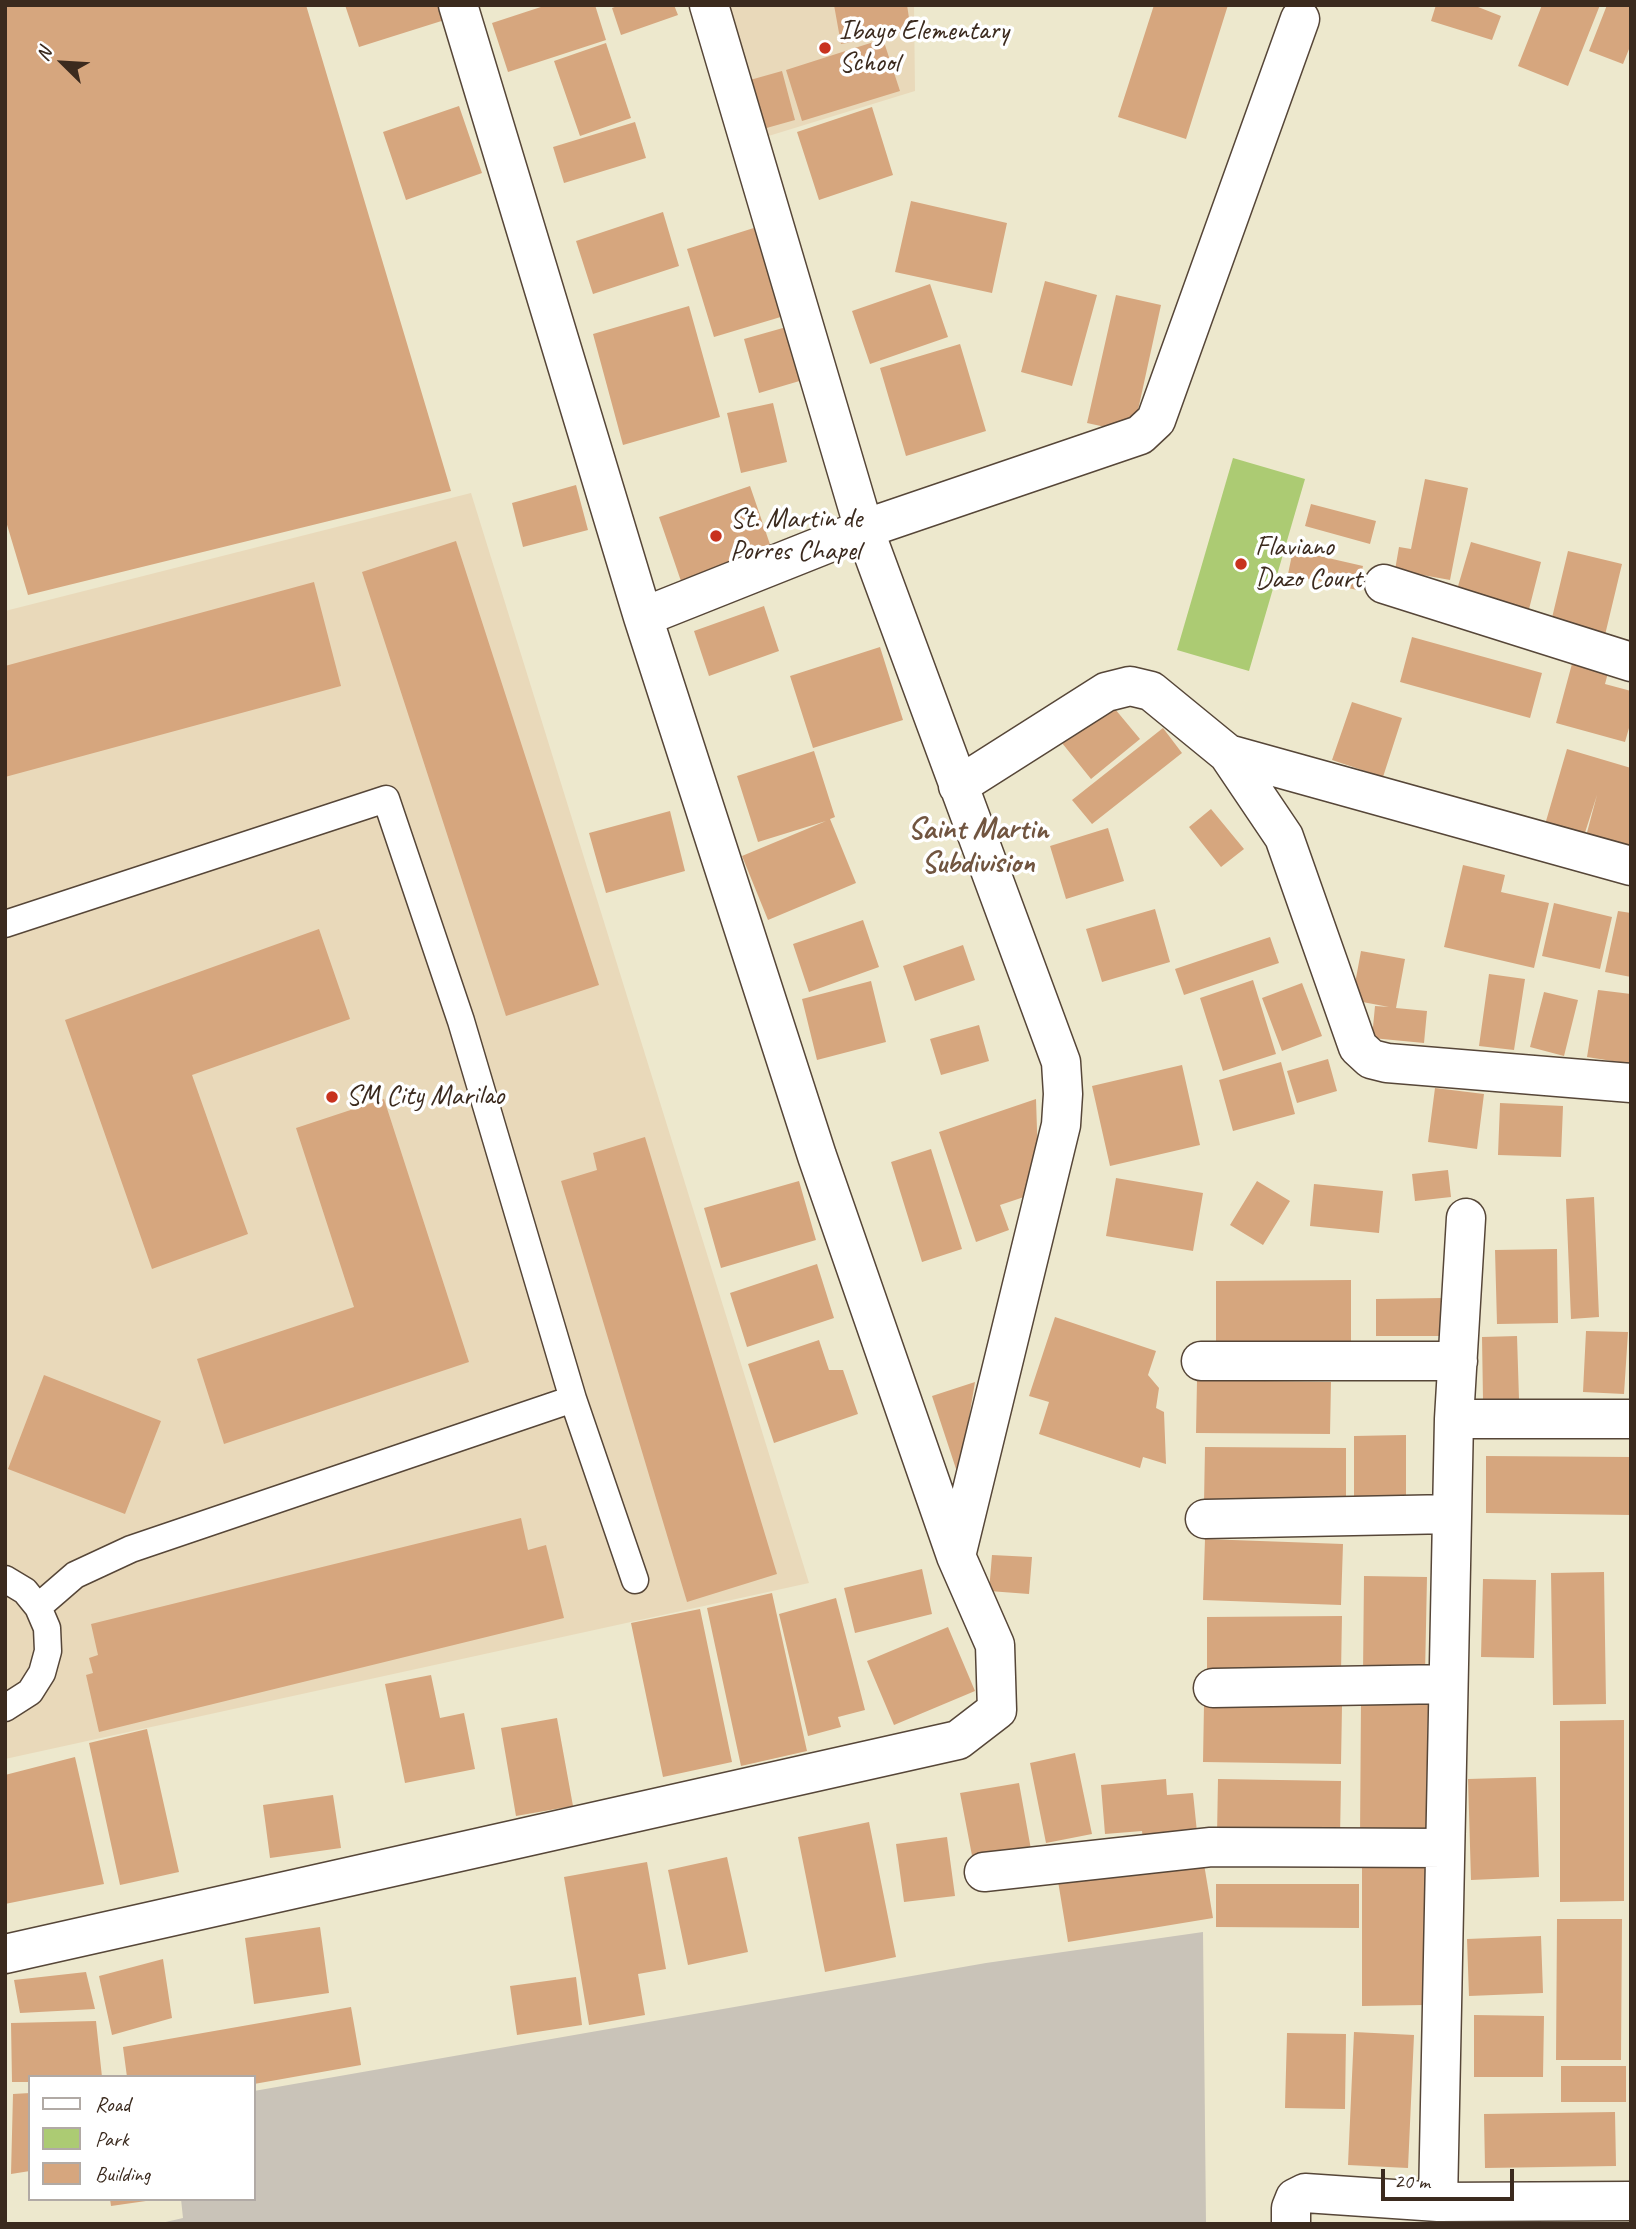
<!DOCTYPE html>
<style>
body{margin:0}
#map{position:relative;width:1636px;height:2229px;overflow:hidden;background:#ede8cd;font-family:Caveat,sans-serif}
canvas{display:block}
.frame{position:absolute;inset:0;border:7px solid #3b2a1e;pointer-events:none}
.legend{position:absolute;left:28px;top:2075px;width:228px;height:126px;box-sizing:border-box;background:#fff;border:2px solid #b1aaa5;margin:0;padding:9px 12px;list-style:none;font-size:21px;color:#3b2a1e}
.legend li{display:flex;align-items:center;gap:14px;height:35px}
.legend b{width:35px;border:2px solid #b1aaa5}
.north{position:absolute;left:28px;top:28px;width:70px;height:70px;-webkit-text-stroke:5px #fff;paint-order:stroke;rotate:294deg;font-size:19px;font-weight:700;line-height:28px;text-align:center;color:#3b2a1e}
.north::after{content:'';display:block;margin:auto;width:24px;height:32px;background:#3b2a1e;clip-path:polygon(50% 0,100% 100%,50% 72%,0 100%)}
.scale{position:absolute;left:1381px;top:2169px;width:133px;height:32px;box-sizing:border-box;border:4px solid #3b2a1e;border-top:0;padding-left:9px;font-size:21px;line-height:24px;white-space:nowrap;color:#3b2a1e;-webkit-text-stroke:5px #fff;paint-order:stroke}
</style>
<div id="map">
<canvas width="1636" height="2229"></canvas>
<div class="frame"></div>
<ul class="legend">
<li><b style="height:9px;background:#fff"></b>Road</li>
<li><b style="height:19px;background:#accb73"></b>Park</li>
<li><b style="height:19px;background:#d6a67e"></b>Building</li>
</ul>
<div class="north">N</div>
<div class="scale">20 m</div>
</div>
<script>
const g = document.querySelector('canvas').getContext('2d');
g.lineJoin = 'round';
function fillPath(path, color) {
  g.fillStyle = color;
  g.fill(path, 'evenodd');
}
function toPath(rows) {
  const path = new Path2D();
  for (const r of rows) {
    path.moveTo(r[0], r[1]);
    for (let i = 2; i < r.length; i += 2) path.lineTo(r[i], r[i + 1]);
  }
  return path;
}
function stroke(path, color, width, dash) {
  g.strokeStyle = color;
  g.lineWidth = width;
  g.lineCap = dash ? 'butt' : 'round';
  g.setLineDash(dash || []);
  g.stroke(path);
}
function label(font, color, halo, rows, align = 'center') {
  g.font = font + ' Caveat,sans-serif';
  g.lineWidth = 7;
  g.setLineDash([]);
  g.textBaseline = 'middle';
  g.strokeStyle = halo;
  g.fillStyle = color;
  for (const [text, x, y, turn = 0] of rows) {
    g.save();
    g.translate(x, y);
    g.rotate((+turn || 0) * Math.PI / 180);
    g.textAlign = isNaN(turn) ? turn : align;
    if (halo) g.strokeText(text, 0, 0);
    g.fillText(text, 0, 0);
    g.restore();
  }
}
fillPath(toPath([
 [723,5,914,5,915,91,762,138],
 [471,493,809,1583,5,1759,5,611]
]), '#e9d9ba');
fillPath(toPath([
 [1203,1932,1206,2224,157,2224,183,2218,181,2199,254,2199,254,2091,986,1963]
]), '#c9c3b8');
fillPath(toPath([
 [1233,458,1305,479,1249,671,1177,650]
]), '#accb73');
fillPath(toPath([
 [5,5,306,5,451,491,28,595,5,518],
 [345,5,447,5,451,18,359,47],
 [547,5,595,5,606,40,508,72,492,23],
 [620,5,674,5,678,15,621,35,612,8],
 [834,5,907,5,911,31,841,44],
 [1154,5,1228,5,1186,139,1118,117],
 [1436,5,1473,5,1501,16,1492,40,1431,21],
 [1542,5,1600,5,1568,86,1518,66],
 [1607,5,1631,5,1631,44,1623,64,1589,51],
 [883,39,900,91,802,121,786,70],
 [606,43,631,118,580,136,554,61],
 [782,71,795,120,763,129,750,80],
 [459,106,482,173,406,200,383,132],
 [872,107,893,175,819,200,797,132],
 [635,122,646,158,564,183,553,147],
 [911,201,1007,223,992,293,895,272],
 [663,212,679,266,593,294,576,241],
 [757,227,784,316,714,337,687,249],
 [1045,281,1097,295,1072,386,1021,372],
 [930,284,948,337,870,364,852,311],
 [1116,295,1161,305,1133,433,1087,423],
 [689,306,720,417,623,445,593,334],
 [797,324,813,377,759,393,744,339],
 [960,344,986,431,906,456,880,368],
 [773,403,787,462,741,473,727,413],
 [1425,479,1468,488,1450,580,1395,570,1399,547,1411,549],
 [576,485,588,530,523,547,512,503],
 [750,486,774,556,683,587,659,517],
 [1311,504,1376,521,1370,544,1305,526],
 [456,541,599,985,506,1016,362,572],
 [1471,542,1541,562,1528,613,1456,593],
 [1293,550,1363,566,1357,590,1288,574],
 [1568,551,1622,564,1605,635,1551,622],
 [314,582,341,686,5,777,5,666],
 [764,606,779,651,709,676,694,631],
 [1412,637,1542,673,1530,718,1400,682],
 [880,647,903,720,813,748,790,676],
 [1573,660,1609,669,1605,684,1631,691,1631,721,1625,742,1556,723],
 [1352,702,1402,718,1383,777,1332,760],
 [1110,703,1140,739,1091,779,1062,743],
 [1163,728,1182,753,1092,824,1072,800],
 [1567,749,1631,768,1631,854,1585,840,1597,795,1583,839,1544,828],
 [814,751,835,817,830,819,856,883,768,920,742,856,826,821,758,842,737,776],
 [1211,809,1244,849,1221,867,1189,827],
 [670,811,685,871,606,893,589,833],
 [1108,828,1124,881,1066,899,1050,846],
 [1463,865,1505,875,1501,892,1549,903,1534,968,1444,947],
 [1554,903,1612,917,1600,969,1542,956],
 [1155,909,1170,962,1102,982,1086,929],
 [1618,911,1631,913,1631,977,1605,972],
 [863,920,879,967,809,992,793,944],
 [319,929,350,1019,192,1075,248,1234,152,1269,65,1020],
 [1270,937,1279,963,1184,995,1175,969],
 [963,945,975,980,915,1001,903,966],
 [1361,951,1405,959,1396,1008,1427,1011,1424,1043,1372,1038,1375,1006,1389,1007,1352,1000],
 [1489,974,1525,979,1514,1050,1479,1046],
 [1253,980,1276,1054,1223,1071,1200,998],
 [871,981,886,1042,817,1060,802,999],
 [1302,983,1322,1036,1282,1051,1262,998],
 [1598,990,1631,994,1631,1064,1587,1057],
 [1544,992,1578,1000,1564,1056,1530,1047],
 [979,1025,989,1061,941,1075,930,1039],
 [1328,1059,1337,1091,1297,1103,1287,1071],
 [1281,1062,1295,1114,1233,1131,1219,1080],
 [1182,1065,1200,1145,1110,1166,1092,1086],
 [1435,1088,1484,1094,1477,1149,1428,1142],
 [384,1099,469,1362,224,1444,197,1359,354,1307,296,1128],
 [1036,1099,1039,1192,1000,1205,1009,1230,976,1242,939,1132],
 [1500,1103,1563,1106,1561,1157,1498,1155],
 [645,1137,777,1574,687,1602,561,1181,597,1170,593,1153],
 [931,1149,962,1249,922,1262,891,1162],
 [1448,1170,1451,1197,1415,1201,1412,1174],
 [1116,1178,1203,1193,1193,1251,1106,1236],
 [799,1181,816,1240,721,1268,704,1208],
 [1257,1181,1290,1201,1263,1245,1230,1225],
 [1314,1184,1383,1191,1379,1233,1310,1226],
 [1594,1197,1599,1317,1571,1319,1566,1199],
 [1557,1249,1558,1323,1497,1324,1495,1250],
 [817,1264,834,1318,747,1347,730,1293],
 [1351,1280,1351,1344,1216,1344,1216,1281],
 [1443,1298,1443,1336,1376,1336,1376,1299],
 [1055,1317,1156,1351,1148,1375,1159,1388,1156,1408,1164,1412,1166,1464,1143,1457,1140,1468,1039,1434,1049,1402,1029,1396],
 [1586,1331,1628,1332,1624,1394,1583,1392],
 [1517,1336,1519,1399,1483,1400,1482,1337],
 [819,1340,829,1370,843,1370,858,1414,774,1443,748,1364],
 [44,1375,161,1421,125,1514,8,1469],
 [1197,1380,1331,1382,1330,1434,1196,1433],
 [975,1382,959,1478,932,1396],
 [1406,1435,1406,1507,1354,1507,1354,1436],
 [1205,1447,1346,1448,1346,1504,1204,1503],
 [1486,1456,1631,1457,1631,1515,1486,1513],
 [521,1518,528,1550,546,1545,564,1618,99,1732,86,1675,93,1673,89,1658,98,1655,91,1624],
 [1205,1539,1343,1544,1341,1605,1203,1600],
 [992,1555,1032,1557,1029,1594,989,1591],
 [922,1569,932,1614,855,1633,844,1588],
 [1604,1572,1606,1704,1553,1705,1551,1573],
 [1364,1576,1427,1577,1425,1675,1363,1674],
 [1483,1579,1536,1580,1534,1658,1481,1657],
 [772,1593,807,1751,741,1766,707,1608],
 [836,1598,865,1710,838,1717,841,1727,808,1736,779,1614],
 [700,1609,732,1762,663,1777,631,1623],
 [1342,1616,1341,1673,1207,1673,1207,1617],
 [948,1627,975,1691,894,1725,867,1661],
 [431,1675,440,1718,464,1713,475,1769,405,1783,385,1684],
 [1361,1702,1428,1703,1426,1838,1360,1837],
 [1204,1704,1342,1706,1341,1764,1203,1762],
 [557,1718,573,1806,516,1816,501,1728],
 [1624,1720,1624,1901,1560,1902,1560,1721],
 [147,1729,179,1872,120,1885,89,1743],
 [1075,1753,1092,1834,1046,1843,1030,1763],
 [75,1757,104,1884,5,1904,5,1775],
 [1536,1777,1539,1877,1471,1880,1468,1779],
 [1166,1779,1167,1795,1193,1793,1198,1842,1144,1847,1142,1831,1105,1834,1101,1785],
 [1218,1779,1341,1781,1340,1838,1217,1836],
 [1019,1783,1032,1855,974,1866,960,1793],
 [333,1795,341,1848,270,1858,263,1805],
 [869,1822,896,1957,825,1972,798,1837],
 [947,1837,955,1896,904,1902,896,1844],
 [1202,1852,1213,1918,1068,1942,1057,1875],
 [727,1857,748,1952,688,1965,668,1870],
 [647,1862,666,1969,638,1974,645,2015,589,2025,564,1877],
 [1362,1864,1425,1864,1424,2005,1362,2006],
 [1216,1884,1359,1884,1359,1928,1216,1927],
 [1557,1919,1622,1919,1621,2060,1556,2060],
 [320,1927,329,1993,254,2004,245,1938],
 [1541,1936,1543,1993,1469,1996,1467,1939],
 [163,1959,172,2018,112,2035,99,1976],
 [86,1972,95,2009,20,2013,14,1980],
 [576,1977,582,2025,517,2035,510,1986],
 [351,2007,361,2065,254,2084,254,2077,127,2077,123,2047],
 [1474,2015,1544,2016,1543,2077,1474,2077],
 [96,2021,102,2077,30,2077,30,2082,12,2082,11,2023],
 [1354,2032,1414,2035,1408,2168,1348,2165],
 [1287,2033,1346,2034,1345,2109,1285,2108],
 [1561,2066,1626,2066,1626,2102,1561,2102],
 [30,2093,30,2171,11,2174,13,2094],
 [1615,2112,1616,2166,1485,2168,1484,2114],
 [110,2199,146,2199,146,2201,111,2206]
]), '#d6a67e');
const lane = toPath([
 [5,924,386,799,461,1021,573,1399,635,1580],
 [5,1579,25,1591,38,1607,47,1628,48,1651,42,1673,30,1692,5,1708],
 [38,1607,75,1575,131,1549,573,1399]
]);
const street = toPath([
 [709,5,864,529,1061,1062,1063,1094,1061,1125,956,1556],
 [1384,584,1631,662],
 [643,617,864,529,1140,435,1156,420,1300,19],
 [1228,754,1631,866],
 [958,786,1106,692,1130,686,1151,691,1228,754,1284,837,1358,1047,1371,1059,1387,1063,1631,1083],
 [1201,1361,1458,1361],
 [1454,1419,1631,1419],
 [1205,1519,1452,1514],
 [1213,1688,1448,1684],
 [984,1872,1211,1847,1445,1848],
 [5,1954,958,1740,997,1710,995,1645,956,1556,817,1156,643,617,458,5],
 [1438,2202,1454,1419,1466,1218],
 [1291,2224,1291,2208,1295,2198,1305,2193,1438,2202,1631,2201]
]);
stroke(lane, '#564638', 29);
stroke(street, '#564638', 41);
stroke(lane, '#fff', 26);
stroke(street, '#fff', 38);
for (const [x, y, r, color] of [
 [825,48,7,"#c8321e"],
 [716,536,7,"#c8321e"],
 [1241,564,7,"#c8321e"],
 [332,1097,7,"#c8321e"]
]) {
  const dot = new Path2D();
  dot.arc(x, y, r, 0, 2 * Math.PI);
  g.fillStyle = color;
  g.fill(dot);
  stroke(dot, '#fff', 2.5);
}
label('28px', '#3b2a1e', '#fff', [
 ["Ibayo Elementary",839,32],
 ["School",839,64],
 ["St. Martin de",730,520],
 ["Porres Chapel",730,552],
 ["Flaviano",1255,548],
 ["Dazo Court",1255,580],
 ["SM City Marilao",346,1097]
], 'left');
label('bold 30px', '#715540', '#fff', [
 ["Saint Martin",978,830],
 ["Subdivision",978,864]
]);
</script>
